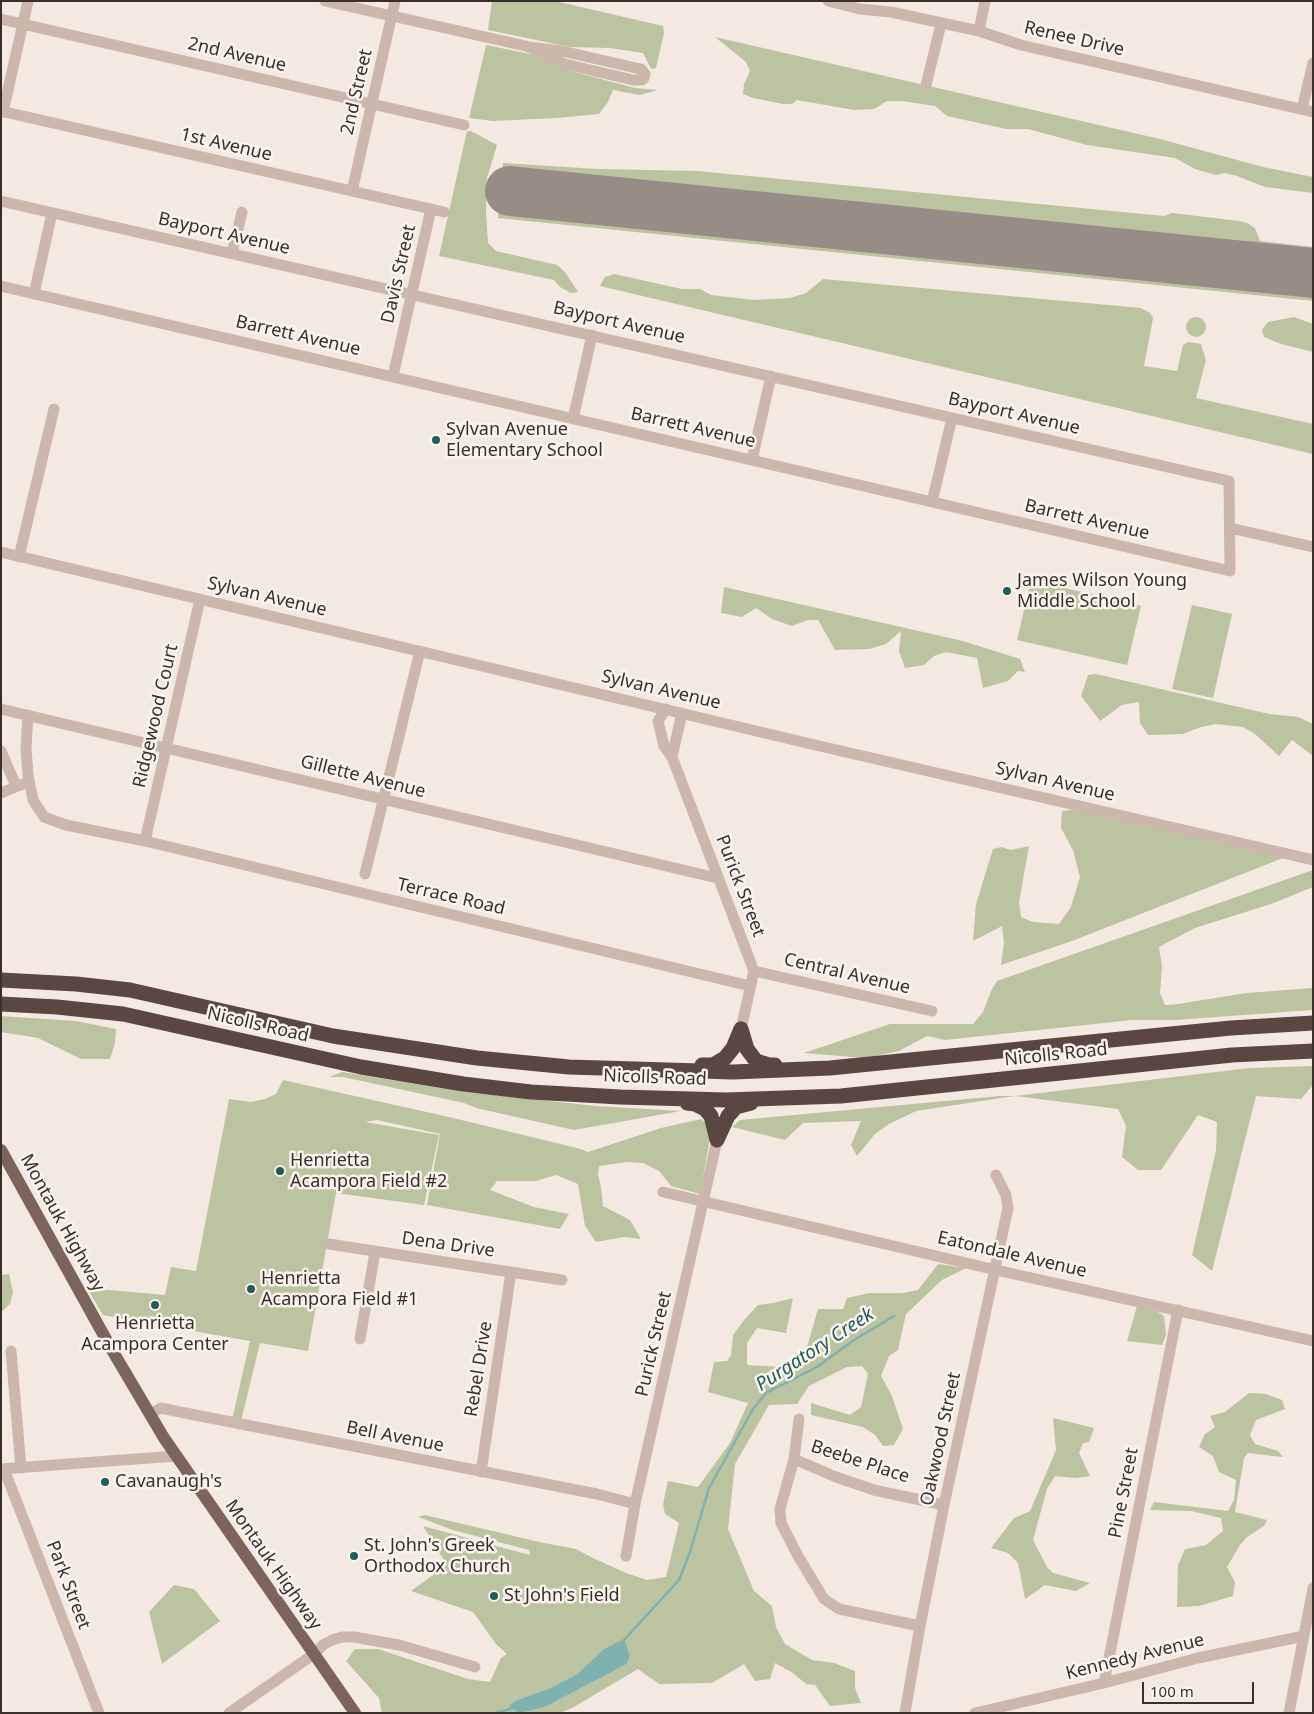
<!DOCTYPE html>
<style>
body{margin:0}
#map{position:relative;width:1314px;height:1714px;overflow:hidden;background:#f4e9e1;font-family:"Noto Sans",sans-serif}
canvas{display:block}
.frame{position:absolute;inset:0;border:2px solid #3a2e2b;pointer-events:none}
.scale{position:absolute;left:1142px;top:1682px;width:112px;height:22px;box-sizing:border-box;border:2px solid #3a2e2b;border-top:0;padding-left:6px;font-size:15px;line-height:18px;white-space:nowrap;color:#3a2e2b;-webkit-text-stroke:4px #fbf3ee;paint-order:stroke}
</style>
<div id="map">
<canvas width="1314" height="1714"></canvas>
<div class="frame"></div>
<div class="scale">100 m</div>
</div>
<script>
const g = document.querySelector('canvas').getContext('2d');
g.lineJoin = 'round';
function fillPath(path, color) {
  g.fillStyle = color;
  g.fill(path, 'evenodd');
}
function toPath(rows) {
  const path = new Path2D();
  for (const r of rows) {
    if (r.length === 3) {
      path.moveTo(r[0] + r[2], r[1]);
      path.arc(r[0], r[1], r[2], 0, 2 * Math.PI);
      continue;
    }
    path.moveTo(r[0], r[1]);
    for (let i = 2; i < r.length; i += 2) path.lineTo(r[i], r[i + 1]);
  }
  return path;
}
function stroke(path, color, width, dash) {
  g.strokeStyle = color;
  g.lineWidth = width;
  g.lineCap = dash ? 'butt' : 'round';
  g.setLineDash(dash || []);
  g.stroke(path);
}
function label(font, color, halo, rows, align = 'center') {
  g.font = font + ' "Noto Sans",sans-serif';
  g.lineWidth = 5;
  g.setLineDash([]);
  g.textBaseline = 'middle';
  g.strokeStyle = halo;
  g.fillStyle = color;
  for (const [text, x, y, turn = 0] of rows) {
    g.save();
    g.translate(x, y);
    g.rotate((+turn || 0) * Math.PI / 180);
    g.textAlign = isNaN(turn) ? turn : align;
    if (halo) g.strokeText(text, 0, 0);
    g.fillText(text, 0, 0);
    g.restore();
  }
}
fillPath(toPath([
 [492,1,555,1,663,26,664,33,656,68,651,69,643,53,610,48,570,47,488,30],
 [715,37,1160,139,1263,167,1313,177,1313,193,1265,187,1237,176,1225,173,1216,175,1195,169,1175,158,1087,145,1028,129,1006,129,947,116,935,106,902,101,887,101,874,109,854,110,797,100,792,104,783,104,753,98,743,94,744,84,750,71,746,62],
 [486,45,535,55,571,71,635,88,658,90,640,95,613,90,608,102,599,114,556,118,493,121,469,118],
 [467,131,471,131,497,145,487,178,486,213,488,243,496,251,557,265,565,272,578,292,571,293,560,287,554,280,439,256],
 [503,163,598,169,697,171,1164,216,1172,213,1239,221,1247,223,1255,228,1260,241,1313,247,1313,301,498,218],
 [614,274,682,289,700,289,711,295,754,300,790,298,806,293,823,279,1141,308,1150,313,1153,318,1144,366,1177,371,1183,345,1188,342,1201,344,1206,360,1196,398,1313,424,1313,454,600,286,605,277],
 [1196,327,10],
 [1294,317,1313,324,1313,352,1281,344,1264,337,1262,330,1268,322],
 [1031,580,1141,606,1127,665,1017,640],
 [724,587,963,641,1020,659,1025,672,1018,671,1008,681,983,688,977,658,946,652,934,656,924,665,905,668,899,651,901,631,886,644,869,649,835,650,818,620,808,620,792,626,772,619,756,608,742,617,721,613],
 [1192,605,1232,614,1213,698,1172,689],
 [1096,674,1269,714,1298,717,1313,724,1313,756,1292,740,1279,756,1255,734,1243,727,1216,724,1201,727,1183,734,1148,735,1140,723,1139,702,1122,705,1100,721,1081,696,1088,675],
 [1077,809,1283,858,1072,941,1001,965,1004,942,1002,926,973,941,976,904,993,849,1001,847,1011,850,1029,846,1019,903,1021,917,1033,922,1059,924,1071,907,1080,877,1073,850,1061,828,1062,811],
 [1313,870,1313,887,1271,904,1195,928,1159,947,1162,966,1160,993,1165,1005,1178,1004,1246,993,1313,988,1313,1010,1175,1020,1132,1020,945,1040,927,1036,899,1051,865,1058,804,1053,890,1024,973,1024,983,1012,991,991,997,981],
 [1,1016,76,1021,116,1029,115,1043,110,1059,81,1059,38,1038,1,1032],
 [1313,1066,1313,1085,1301,1099,1256,1096,1212,1271,1192,1255,1216,1150,1217,1122,1198,1115,1161,1170,1138,1170,1122,1157,1126,1126,1118,1109,1015,1096,916,1111,889,1124,875,1134,857,1156,851,1145,861,1121,803,1123,785,1140,732,1127,740,1120,999,1096,1015,1096,1249,1068],
 [342,1072,464,1092,596,1106,681,1111,574,1130,476,1108,464,1103,343,1077,329,1077],
 [283,1080,449,1117,581,1149,588,1152,661,1128,701,1119,708,1125,710,1138,700,1194,671,1186,659,1171,643,1163,628,1162,599,1166,598,1174,601,1187,603,1206,630,1220,641,1239,624,1237,596,1242,585,1226,578,1184,556,1175,536,1181,497,1181,490,1190,534,1207,569,1214,560,1229,427,1205,440,1134,377,1120,365,1122,439,1135,424,1205,336,1193,308,1351,260,1343,241,1421,232,1420,250,1341,103,1315,87,1288,165,1295,171,1267,196,1271,229,1099,251,1102,265,1099,276,1094],
 [938,1264,966,1268,942,1280,906,1314,898,1350,889,1356,881,1376,892,1396,903,1429,894,1445,883,1446,875,1435,863,1427,811,1415,811,1403,850,1415,861,1407,868,1374,862,1366,847,1367,809,1386,797,1404,769,1405,735,1464,728,1529,754,1591,772,1606,776,1627,785,1644,812,1660,834,1663,855,1671,855,1688,861,1703,830,1706,815,1685,806,1684,793,1673,775,1663,770,1679,755,1681,744,1664,712,1683,659,1684,638,1669,572,1708,560,1713,382,1713,379,1698,346,1661,355,1649,378,1649,468,1679,490,1682,501,1658,507,1654,496,1644,473,1612,411,1591,447,1565,423,1526,530,1555,529,1550,453,1530,418,1517,425,1515,539,1542,576,1549,593,1558,626,1573,647,1580,666,1577,679,1523,665,1514,663,1504,668,1481,698,1487,730,1443,748,1403,708,1392,714,1362,727,1361,731,1355,733,1335,744,1320,758,1305,773,1303,793,1298,786,1333,757,1328,747,1343,747,1365,801,1368,818,1309,843,1309,847,1298,870,1293,903,1293,918,1290],
 [604,1649,630,1656,627,1664,547,1706,509,1705,517,1700,548,1689,577,1674],
 [9,1274,13,1292,10,1304,1,1312,1,1275],
 [1137,1306,1158,1312,1164,1316,1166,1335,1162,1345,1127,1341],
 [1249,1393,1266,1394,1282,1400,1285,1409,1256,1420,1250,1435,1255,1444,1278,1451,1283,1457,1248,1453,1244,1458,1235,1512,1267,1520,1264,1526,1247,1537,1240,1545,1227,1567,1235,1582,1233,1596,1199,1606,1177,1607,1178,1565,1185,1549,1206,1545,1223,1531,1221,1518,1191,1511,1150,1510,1154,1502,1228,1511,1234,1500,1236,1480,1219,1472,1213,1456,1199,1447,1205,1434,1215,1427,1210,1416,1225,1412],
 [1053,1418,1094,1428,1089,1442,1083,1443,1079,1453,1090,1476,1076,1478,1055,1476,1047,1489,1033,1540,1047,1567,1053,1573,1090,1583,1076,1591,1045,1585,1025,1599,1018,1563,1008,1553,991,1548,1014,1518,1030,1511,1056,1450],
 [174,1585,194,1589,220,1621,162,1664,149,1612]
]), '#bbc3a0');
fillPath(toPath([
 [624,1639,630,1656,627,1664,547,1706,519,1713,509,1705,517,1700,548,1689,577,1674,604,1649]
]), '#7fb1ae');
stroke(toPath([
 [624,1640,679,1580,690,1552,709,1488,753,1409,766,1393,817,1367,854,1340,894,1316],
 [496,1713,516,1707]
]), '#7fb1ae', 2.5);
stroke(toPath([
 [510,191,1313,273]
]), '#978c86', 50);
stroke(toPath([
 [325,1,530,47,541,54,565,64,633,80,642,80,644,78,645,74,641,69,636,68,562,51,528,47],
 [828,1,860,9,891,12,979,31,1021,45,1313,112],
 [1,19,464,125],
 [979,31,985,1],
 [926,85,941,24],
 [1302,109,1313,63],
 [1,111,444,212],
 [3,112,28,1],
 [352,191,395,1],
 [1,201,1229,481,1230,571,1,286],
 [232,253,242,212],
 [34,294,52,213],
 [393,376,431,209],
 [573,419,592,335],
 [752,460,771,376],
 [932,502,952,418],
 [1230,528,1313,547],
 [1,552,811,744,1313,860],
 [19,557,54,409],
 [1,709,717,878],
 [666,709,658,721,664,746,672,757,682,713],
 [28,715,26,748,28,775,33,800,44,817,66,825,145,841,750,986],
 [1,751,16,786],
 [672,757,754,971,741,1029],
 [1,793,23,784],
 [145,841,200,599],
 [365,874,420,651],
 [754,971,932,1011],
 [663,1192,996,1270,1313,1341],
 [329,1244,562,1280],
 [360,1339,375,1252],
 [11,1351,21,1468],
 [150,1414,161,1408,180,1412,597,1494,635,1504],
 [799,1419,794,1459,780,1509,781,1523,798,1556,824,1599,839,1609,920,1626],
 [794,1459,836,1477,874,1490,944,1505],
 [1,1469,176,1456],
 [4,1469,99,1713],
 [481,1472,511,1272],
 [626,1556,635,1504,717,1140],
 [1104,1683,1178,1310],
 [229,1713,314,1654,323,1645,332,1640,342,1637,354,1637,399,1645,475,1667],
 [905,1713,920,1626,944,1505,1008,1208,1006,1195,996,1175],
 [975,1713,1104,1683,1198,1658,1304,1636],
 [1289,1713,1313,1588]
]), '#ccb7ac', 11);
stroke(toPath([
 [1,1150,112,1350,164,1438,355,1713]
]), '#7c635c', 12);
stroke(toPath([
 [1,980,76,984,130,990,333,1036,477,1058,569,1067,733,1072,830,1068,1231,1028,1313,1023],
 [1,1004,57,1007,123,1014,361,1067,463,1084,531,1092,620,1097,726,1100,841,1096,1232,1055,1313,1051],
 [741,1029,747,1049,756,1061,769,1065,775,1065],
 [702,1065,713,1065,725,1058,733,1048,741,1029],
 [687,1103,695,1104,705,1109,711,1116,717,1140],
 [717,1140,728,1116,736,1107,751,1103]
]), '#5b4742', 15);
for (const [x, y, r, color] of [
 [436,440,5,"#205d5a"],
 [1007,591,5,"#205d5a"],
 [280,1171,5,"#205d5a"],
 [251,1289,5,"#205d5a"],
 [155,1305,5,"#205d5a"],
 [105,1482,5,"#205d5a"],
 [354,1556,5,"#205d5a"],
 [494,1596,5,"#205d5a"]
]) {
  const dot = new Path2D();
  dot.arc(x, y, r, 0, 2 * Math.PI);
  g.fillStyle = color;
  g.fill(dot);
  stroke(dot, '#fbf3ee', 2);
}
label('18px', '#3a2e2b', '#fbf3ee', [
 ["Renee Drive",1074,39,13],
 ["2nd Avenue",237,55,13],
 ["2nd Street",357,92,-77],
 ["1st Avenue",226,145,13],
 ["Bayport Avenue",224,234,13],
 ["Davis Street",399,274,-77],
 ["Bayport Avenue",619,323,13],
 ["Barrett Avenue",298,336,13],
 ["Bayport Avenue",1014,414,13],
 ["Barrett Avenue",693,428,13],
 ["Barrett Avenue",1087,520,13],
 ["Sylvan Avenue",267,597,13],
 ["Sylvan Avenue",661,690,13],
 ["Ridgewood Court",156,716,-77],
 ["Gillette Avenue",363,777,14],
 ["Sylvan Avenue",1055,782,13],
 ["Purick Street",740,886,69],
 ["Terrace Road",451,897,13],
 ["Central Avenue",847,974,13],
 ["Nicolls Road",258,1025,13],
 ["Nicolls Road",1056,1055,-6],
 ["Nicolls Road",655,1078,2],
 ["Montauk Highway",62,1223,61],
 ["Dena Drive",448,1245,8],
 ["Eatondale Avenue",1012,1255,13],
 ["Purick Street",654,1344,-77],
 ["Rebel Drive",479,1369,-81],
 ["Bell Avenue",395,1437,11],
 ["Oakwood Street",941,1439,-78],
 ["Beebe Place",860,1462,18],
 ["Pine Street",1124,1493,-79],
 ["Montauk Highway",273,1565,55],
 ["Park Street",68,1585,69],
 ["Kennedy Avenue",1135,1657,-14]
]);
label('18px', '#3a2e2b', '#fbf3ee', [
 ["Sylvan Avenue",446,430],
 ["Elementary School",446,451],
 ["James Wilson Young",1017,581],
 ["Middle School",1017,602],
 ["Henrietta",290,1161],
 ["Acampora Field #2",290,1182],
 ["Henrietta",261,1279],
 ["Acampora Field #1",261,1300],
 ["Henrietta",155,1324,"center"],
 ["Acampora Center",155,1345,"center"],
 ["Cavanaugh's",115,1482],
 ["St. John's Greek",364,1546],
 ["Orthodox Church",364,1567],
 ["St John's Field",504,1596]
], 'left');
label('italic 19px', '#205d5a', '#fbf3ee', [
 ["Purgatory Creek",815,1350,-33]
]);
</script>
